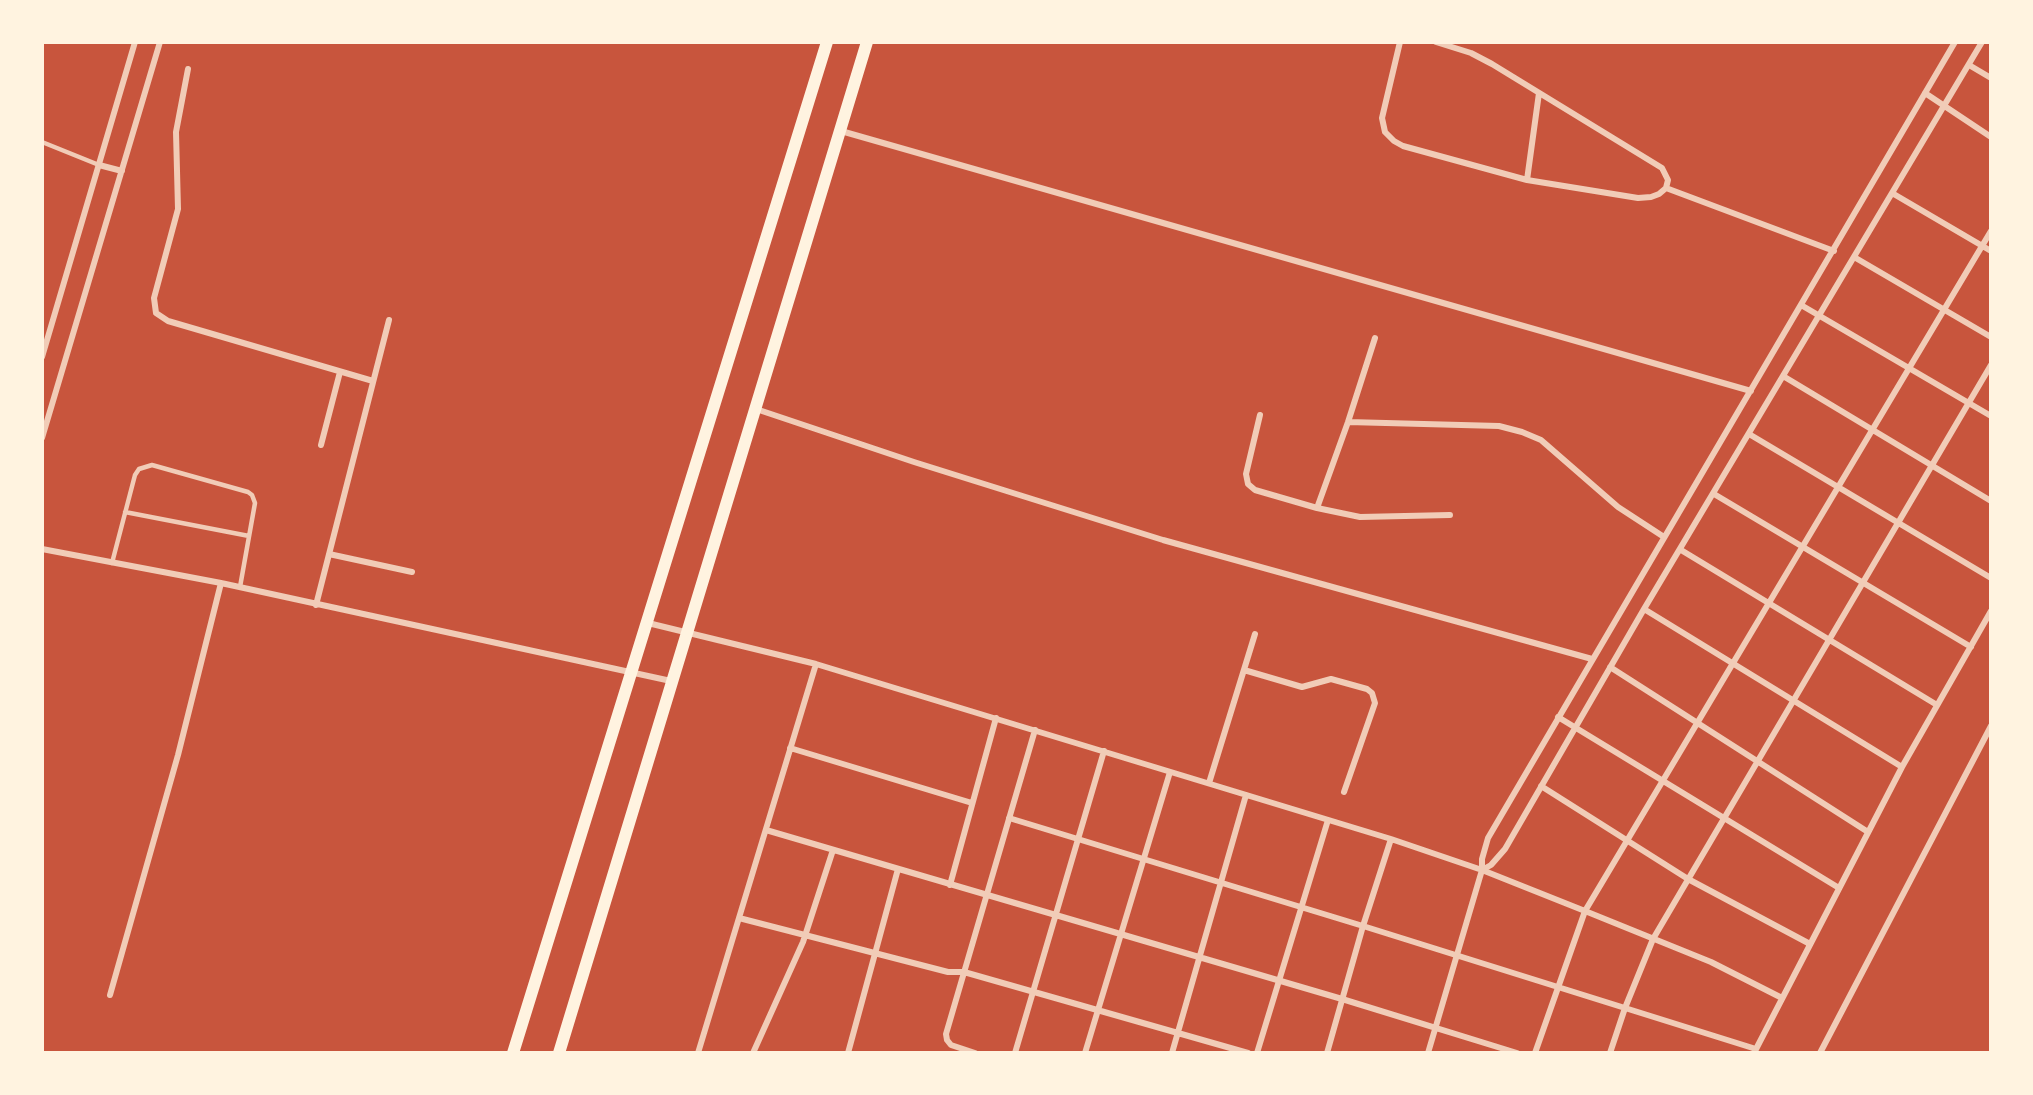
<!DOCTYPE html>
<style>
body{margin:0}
#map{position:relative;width:2033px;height:1095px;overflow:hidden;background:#c8553d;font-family:Lato,sans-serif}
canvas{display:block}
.frame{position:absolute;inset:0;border:44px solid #fff3e0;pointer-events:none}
</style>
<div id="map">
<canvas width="2033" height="1095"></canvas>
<div class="frame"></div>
</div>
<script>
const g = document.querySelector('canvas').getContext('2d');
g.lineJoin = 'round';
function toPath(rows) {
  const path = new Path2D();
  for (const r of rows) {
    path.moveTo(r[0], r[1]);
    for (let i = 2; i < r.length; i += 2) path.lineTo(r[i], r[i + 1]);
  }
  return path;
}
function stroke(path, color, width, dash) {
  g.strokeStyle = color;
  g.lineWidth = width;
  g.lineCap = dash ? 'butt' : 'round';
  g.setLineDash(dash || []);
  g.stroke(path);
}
stroke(toPath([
 [42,142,99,165],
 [125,512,249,536],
 [112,563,135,475,139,469,152,465,248,492,252,495,255,503,240,587]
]), '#f1ccb7', 4.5);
stroke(toPath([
 [1400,42,1382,118,1385,132,1394,141,1403,146,1527,180,1638,198,1651,197,1659,194,1666,188,1668,180,1662,168,1492,64,1471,53,1436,42],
 [1969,65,1991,78],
 [188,69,176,132,178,209,154,298,156,313,168,321,373,381],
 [1925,93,1991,137],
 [841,131,1751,391],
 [99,165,122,171],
 [1527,180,1539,93],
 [1666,188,1834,251],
 [1892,193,1991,251],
 [1854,257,1991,337],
 [1801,305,1991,416],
 [42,357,135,42],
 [1783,376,1991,501],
 [756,409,914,462,1163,540,1592,659],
 [1260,415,1246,474,1248,484,1255,490,1317,508,1360,517,1450,515],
 [1348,422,1499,426,1522,432,1541,440,1618,507,1664,537],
 [1749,434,1991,578],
 [42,438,160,42],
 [321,445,340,372],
 [1714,494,1971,647],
 [1317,508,1348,422,1375,338],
 [42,549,221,583,671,681],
 [1681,550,1937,705],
 [329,554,412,572],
 [316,605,389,320],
 [1644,609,1902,767],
 [648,623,816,664,1391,839,1482,870,1585,911,1711,962,1782,998],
 [1610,667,1868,832],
 [1244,670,1302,687,1331,679,1367,689,1372,693,1375,703,1344,792],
 [1558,717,1839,888],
 [790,748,972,803],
 [1209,783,1255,634],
 [1541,786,1688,879,1810,944],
 [1009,818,1363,926,1756,1049],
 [766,830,1342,999,1517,1053],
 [1482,870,1491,865,1505,849,1644,609,1982,42],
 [950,885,996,718],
 [739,918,948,972,964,972,1248,1053],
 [110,995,178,755,221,583],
 [698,1053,816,664],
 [753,1053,803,942,833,850],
 [848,1053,898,869],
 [975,1053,951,1045,947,1040,946,1034,1035,730],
 [1015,1053,1104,751],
 [1085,1053,1170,772],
 [1172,1053,1246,795],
 [1257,1053,1328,820],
 [1327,1053,1363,926,1391,839],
 [1428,1053,1482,870,1482,859,1488,838,1955,42],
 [1535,1053,1585,911,1991,231],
 [1610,1053,1625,1008,1653,939,1991,365],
 [1754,1053,1902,767,1991,611],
 [1820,1053,1991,726]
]), '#f1ccb7', 6);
stroke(toPath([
 [513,1053,827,42],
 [559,1053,867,42]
]), '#fff3e0', 12);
</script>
